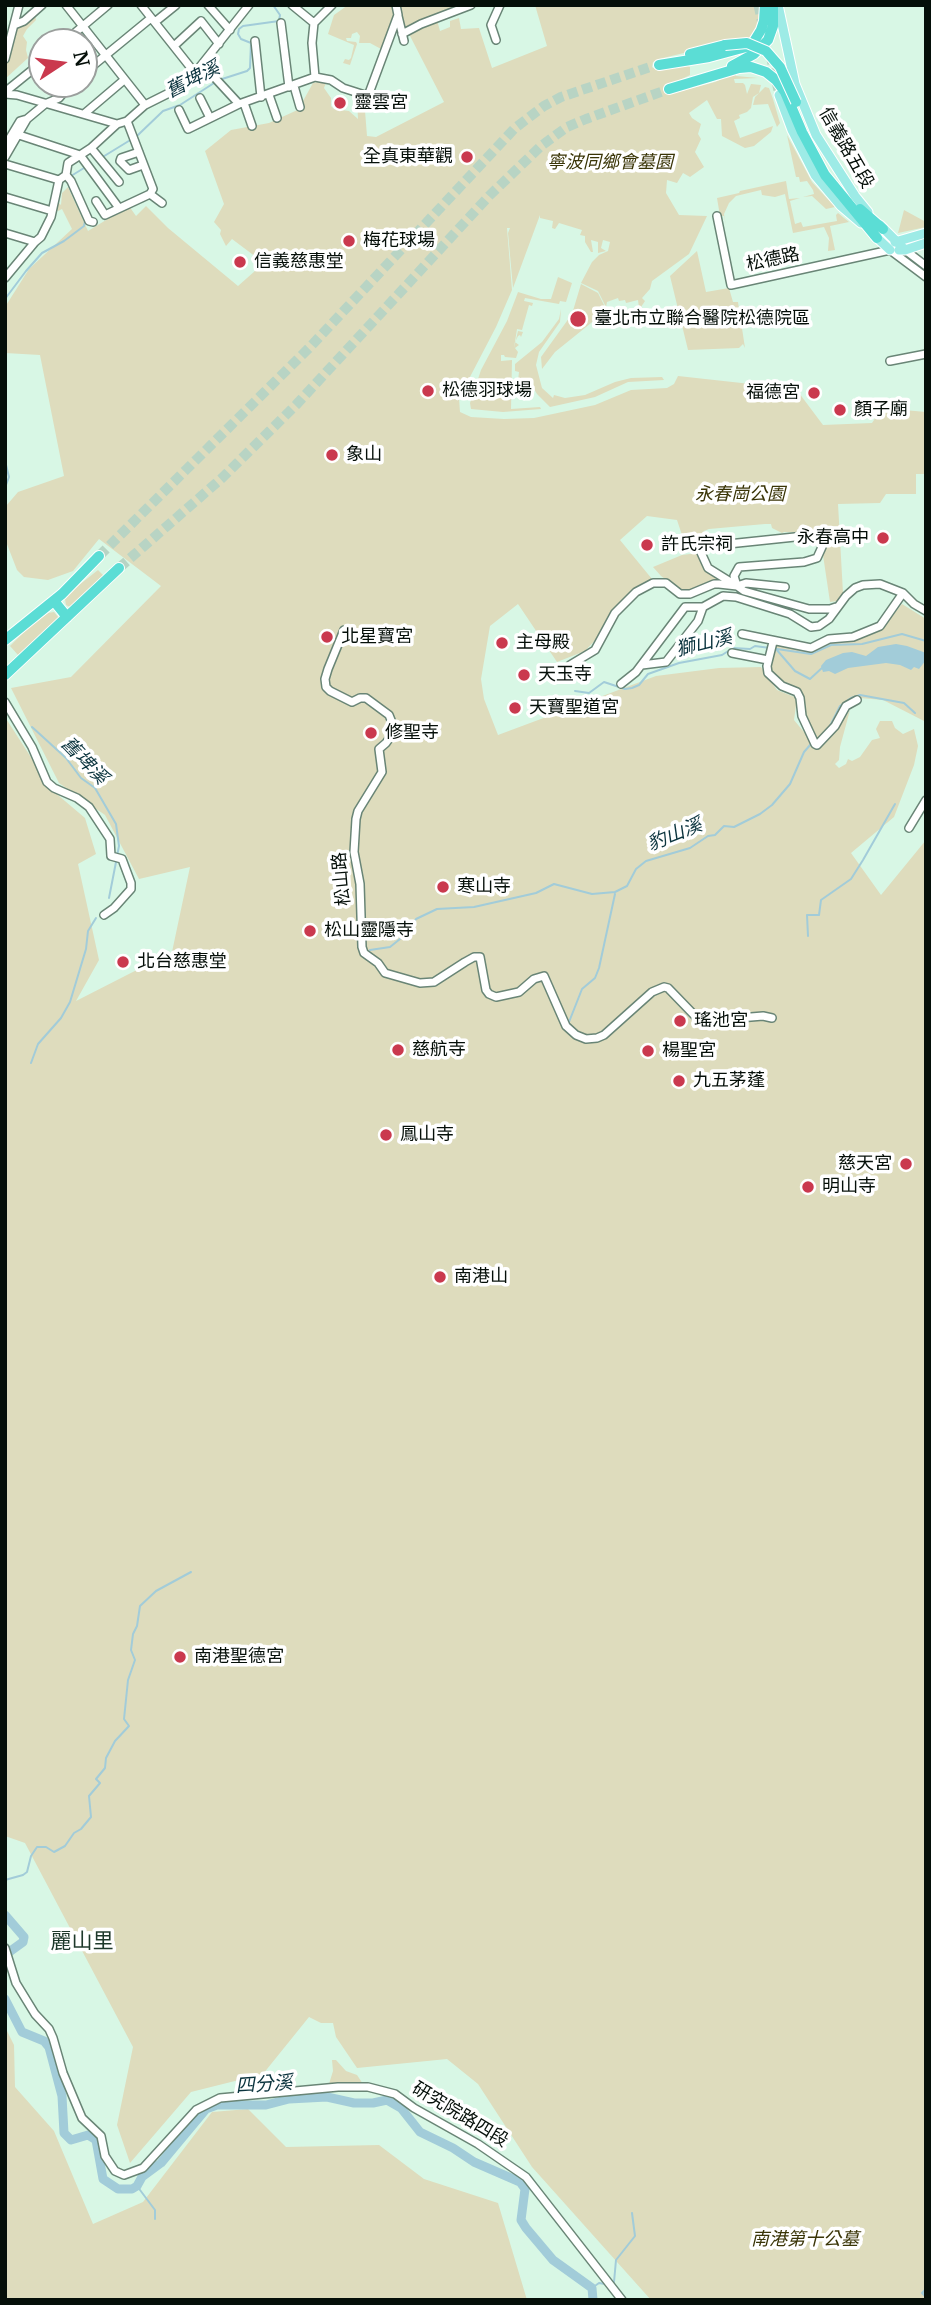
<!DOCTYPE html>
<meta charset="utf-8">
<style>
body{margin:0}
#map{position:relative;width:931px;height:2305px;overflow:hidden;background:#d8f7e5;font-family:Merriweather,serif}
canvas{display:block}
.frame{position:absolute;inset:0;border:7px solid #050f09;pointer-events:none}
.north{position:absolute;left:28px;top:28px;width:70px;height:70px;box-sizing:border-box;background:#fff;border:2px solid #9b9f9d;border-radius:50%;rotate:77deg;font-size:19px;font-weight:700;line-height:28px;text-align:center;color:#050f09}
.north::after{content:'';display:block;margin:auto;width:24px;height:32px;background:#ca394e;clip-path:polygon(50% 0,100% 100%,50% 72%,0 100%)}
</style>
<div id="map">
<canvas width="931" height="2305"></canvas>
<div class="frame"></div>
<div class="north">N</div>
</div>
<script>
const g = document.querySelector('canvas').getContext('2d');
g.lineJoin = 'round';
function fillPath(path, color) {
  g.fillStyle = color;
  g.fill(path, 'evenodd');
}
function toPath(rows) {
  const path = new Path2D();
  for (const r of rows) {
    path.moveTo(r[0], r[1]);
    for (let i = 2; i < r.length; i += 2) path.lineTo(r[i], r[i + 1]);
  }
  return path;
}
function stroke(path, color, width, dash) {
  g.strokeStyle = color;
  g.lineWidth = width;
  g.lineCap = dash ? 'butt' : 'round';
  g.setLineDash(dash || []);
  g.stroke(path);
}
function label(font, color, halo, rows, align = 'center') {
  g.font = font + ' Merriweather,"Noto Sans TC",serif';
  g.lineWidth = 7;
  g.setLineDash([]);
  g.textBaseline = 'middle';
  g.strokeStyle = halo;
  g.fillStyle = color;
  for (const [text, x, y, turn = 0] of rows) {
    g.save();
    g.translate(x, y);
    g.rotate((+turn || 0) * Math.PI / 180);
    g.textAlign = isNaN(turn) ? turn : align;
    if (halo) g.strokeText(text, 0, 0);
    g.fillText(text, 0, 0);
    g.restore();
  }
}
fillPath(toPath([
 [348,5,393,5,395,14,381,49,370,43,359,43,360,36,357,32,352,34,351,38,346,38,347,41,356,42,357,44,350,65,343,63,345,59,349,60,351,58,354,45,328,34,334,15],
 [399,5,470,5,409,30,404,28],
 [535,5,761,5,761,21,753,36,747,41,729,42,659,59,653,62,652,67,658,71,686,65,690,67,690,75,672,84,671,92,674,93,715,82,735,73,736,76,758,78,734,79,735,83,743,83,745,85,747,94,751,84,761,85,759,93,753,97,751,108,747,112,739,115,740,118,734,121,740,138,773,126,771,132,754,146,745,148,722,136,721,119,717,119,707,100,689,113,692,118,701,124,698,134,701,139,695,152,704,167,690,177,683,173,677,183,667,180,666,193,679,215,707,216,689,254,652,281,650,289,642,298,645,301,641,307,647,322,641,323,638,300,626,303,625,300,619,301,618,298,607,302,606,307,598,291,581,283,592,262,599,255,608,251,610,242,603,240,601,248,606,251,598,253,598,242,591,240,593,252,591,252,585,242,585,236,580,235,582,230,559,223,555,229,552,228,553,221,540,218,540,215,513,288,508,233,510,228,507,228,512,290,496,327,459,398,460,412,471,417,504,419,534,418,595,405,631,390,667,388,674,384,678,376,796,389,823,425,872,423,882,408,926,412,926,474,916,474,916,494,886,494,880,503,838,504,843,593,838,601,830,602,823,555,826,545,818,533,784,532,782,533,772,528,771,524,765,524,709,529,704,531,696,541,682,535,677,520,647,516,620,540,652,579,585,651,557,662,518,604,490,626,481,679,484,699,498,735,656,676,719,668,761,667,777,690,797,698,794,720,813,743,820,745,837,730,850,710,840,747,839,760,835,764,839,768,846,764,848,759,852,761,860,757,872,740,880,738,876,729,880,721,892,721,895,728,903,734,914,729,918,746,914,765,894,817,851,853,881,895,926,840,926,2300,651,2300,532,2167,478,2084,447,2059,357,2068,336,2037,333,2023,321,2023,309,2017,263,2074,191,2092,130,2163,117,2125,133,2047,25,1843,5,1836,5,717,52,790,85,818,96,854,78,864,99,960,76,1001,172,952,190,867,139,879,105,815,59,783,11,688,71,677,161,586,99,539,73,571,48,580,24,577,17,570,5,539,6,506,18,492,64,476,40,355,5,353,5,307,29,269,72,229,62,209,58,211,56,209,58,202,61,205,62,193,68,187,88,231,129,206,136,216,146,206,168,228,238,286,264,263,232,239,226,246,220,234,221,230,214,222,224,204,205,151,231,130,269,123,304,107,303,101,313,83,327,80,324,88,331,98,331,106,334,109,349,111,358,119,357,98,364,98,367,136,376,137,444,102,409,34,437,20,440,31,450,27,450,21,459,18,461,29,479,28,492,68,547,46],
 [35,15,36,20,27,29,23,36,27,42,26,50,28,58,5,79,5,66,17,28],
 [765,87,769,88,773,99,780,123,777,127,768,104,753,105,755,97],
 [787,135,812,182,835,207,826,209,812,196,803,197,814,194,813,190,807,181,800,182,799,177,796,177],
 [786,181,789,199,800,198,790,201,795,224,801,222,803,227,837,221,836,215,838,213,849,222,830,226,835,250,828,251,829,238,824,227,793,233,785,194,775,197,762,195,761,190,736,196,729,203,724,214,726,226,724,216,720,216,717,198,739,193,740,191],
 [904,210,926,222,926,227,898,233],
 [697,251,706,292,729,288,733,302,738,302,745,348,743,344,739,348,688,350,670,276],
 [558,277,572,283,566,302,560,301,559,304,525,298,524,301,533,303,532,306,529,305,522,330,517,329,514,348,518,331,523,332,521,337,520,335,518,336,515,342,519,345,515,348,518,352,516,358,505,357,504,355,501,355,501,361,512,360,511,409,540,407,541,409,503,412,471,409,470,403,481,370,507,321,518,292,541,299,551,299],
 [581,284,598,293,605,307,596,319,555,352,542,369,541,357,572,314],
 [561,309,560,322,539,352,536,365,542,388,553,398,554,395,565,398,585,395,615,382,631,378,662,377,664,380,628,382,595,397,550,407,537,394,528,379,518,381,519,372,515,371,515,364,542,342,559,319],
 [698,553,703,564,718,581,691,592,682,591,661,576,653,567,682,555],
 [98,570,105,577,75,604,70,607,66,605,65,599,69,593],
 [902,604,926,619,926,722,883,700,860,698,848,699,827,731,818,740,805,724,802,695,797,688,781,684,770,669,775,645,811,652,831,641,884,626],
 [54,612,59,618,55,624,18,655,10,646,28,628,48,613],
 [5,2027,14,2045,15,2087,54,2131,93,2224,143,2202,212,2112,248,2109,286,2147,379,2145,424,2179,498,2203,527,2300,5,2300],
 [332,2060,336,2060,346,2071,357,2075,363,2084,329,2084,333,2071]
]), '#dedcbd');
fillPath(toPath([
 [896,644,907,646,926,653,926,660,919,669,914,667,911,670,900,665,886,663,848,668,835,674,829,671,823,672,821,666,826,660,843,653,852,652,866,656,878,647]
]), '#a2ccd9');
stroke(toPath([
 [219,80,247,71,250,68,251,43,241,39,238,34,239,29,243,26,279,21,280,15,273,5],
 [138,135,163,111,180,105,214,83],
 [101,158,132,139],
 [71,176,84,168],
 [69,186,79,206],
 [5,299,26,271,42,253,64,241,84,226,85,221],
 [5,461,9,477,6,485],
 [776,649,795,671,810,679,823,667],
 [777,649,811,654,831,645,862,644,902,634,926,641],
 [575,691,589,693,604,682,625,689,632,688,639,685,648,674,679,663,722,655,733,648,750,649,755,646,770,648],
 [830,726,840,706,851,698,860,695,904,703,915,713],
 [32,727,66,758,81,778,95,788,116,824,119,846,117,856],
 [109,898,116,862],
 [808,936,807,915,819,915,821,900,851,879,863,860,895,804],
 [370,950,390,947,400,939,416,919,437,909,474,907,536,893,554,884,592,894,615,892,627,886,636,869,646,861,690,848,708,836,715,835,724,826,734,827,760,814,772,805,790,784,804,752,811,744],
 [569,1022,582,989,595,978,599,968,615,894],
 [31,1063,38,1044,61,1018,70,1002,86,949,88,931,96,918],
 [5,1880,23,1875,27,1872,31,1856,37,1847,46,1847,54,1852,65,1846,74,1833,81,1829,91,1817,89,1796,100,1783,96,1779,105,1768,106,1758,115,1741,129,1726,124,1719,128,1680,135,1660,131,1650,133,1634,137,1626,140,1606,156,1591,191,1572],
 [137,2186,155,2210,155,2219],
 [614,2282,616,2260,635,2236,632,2213],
 [592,2288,599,2283,605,2284],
 [926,2289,922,2293,926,2297]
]), '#a2ccd9', 2);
stroke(toPath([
 [5,1915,24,1937,23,1942,5,1955],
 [5,1999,22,2032,44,2041,49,2047,62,2096,64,2133,71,2140,88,2135,96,2140,103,2179,118,2189,132,2189,137,2186,142,2177,161,2163,206,2109,217,2105,266,2105,289,2099,327,2097,354,2103,373,2103,387,2100,401,2108,420,2132,453,2148,474,2162,520,2182,525,2189,521,2220,526,2228,553,2260,592,2288,593,2300]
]), '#a2ccd9', 9);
stroke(toPath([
 [758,5,762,24],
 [770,55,779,95]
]), '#b8d4c4', 9, [9, 4.5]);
stroke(toPath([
 [99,556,310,347,515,128,544,106,561,97,653,66],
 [119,568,222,478,296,405,489,196,541,146,567,127,586,119,669,89]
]), '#b8d4c4', 10, [10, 5]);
const minor = toPath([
 [66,5,145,105],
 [141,5,195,73],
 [208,5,230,30],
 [292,5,314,23],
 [398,16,404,41],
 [155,22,176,5],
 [281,23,289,87],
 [14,25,24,21,42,5],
 [402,34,421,24,471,5],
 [496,40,491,25,500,5],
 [255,41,261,97],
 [64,42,108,5],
 [174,46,201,21,219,44],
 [5,59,19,5],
 [203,65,239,104],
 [84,73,151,18],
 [315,77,312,43,314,23,332,5],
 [294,86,300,107],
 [5,92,42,62],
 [5,94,17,95,117,124],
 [269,95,277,118],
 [200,98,210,118],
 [244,103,252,126],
 [179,110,188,129,239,104,315,77,331,80,343,88,368,96,398,15,396,5],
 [84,114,124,80],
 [127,121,153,189,150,194],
 [19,135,80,155,119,208],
 [5,146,20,121,27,119],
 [91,148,119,182],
 [139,152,121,158,120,161,129,170,143,165],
 [5,157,27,119,45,104,59,98,71,84],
 [5,164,59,180],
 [66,175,71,181,89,221,93,222],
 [150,194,162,203],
 [5,197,52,211],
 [96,201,105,215,150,194],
 [717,216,731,285,890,250,926,277],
 [5,233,35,242],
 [905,250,926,266],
 [5,278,35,242,41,237,51,217,59,180,66,175,68,163,91,148,117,124,127,121,145,105,173,91,195,73,249,5],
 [890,361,926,354],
 [814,535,821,541,822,547,817,558,804,562,739,567,734,576,737,586,708,568,698,546,701,539,708,540,709,546,814,535],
 [737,586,746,583,785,587],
 [344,630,328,669,325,679,326,687,330,691,352,702,360,698,366,698,389,715,395,730,386,743,379,749,382,772,358,811,356,819,354,852,360,884,362,947,364,953,378,963,385,973,420,983,434,982,465,962,474,957,480,957,486,990,489,994,496,997,519,992,534,979,544,976,566,1026,576,1035,586,1039,597,1038,604,1035,652,992,664,987,668,988,698,1019,703,1021,763,1016,772,1018],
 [742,634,811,648,829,639,853,637,880,626,903,593],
 [773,642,767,666,768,673,782,686,797,692,800,698,802,716,815,744,817,745,835,726,846,706,857,700],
 [732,653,768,660],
 [570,665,595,650,615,613,636,592,653,583,666,583,680,594,690,594,714,584,719,584,737,586,744,591,809,609,830,609,836,607],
 [642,665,666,662,698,621,703,607],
 [621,684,636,672,685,607,703,607,723,596,736,597,790,614,811,627,819,626,829,619,846,596,855,588,863,585,880,584,903,593,914,604,926,611],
 [5,702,32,747,47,782,54,788,77,798,89,807,110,839,111,856,122,859,131,883,131,889,114,908,104,915],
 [909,828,926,800],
 [5,1948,16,1983,35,2014,49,2029,53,2038,63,2073,82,2118,101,2136,105,2156,115,2171,124,2175,143,2168,196,2110,220,2098,338,2087,368,2087,395,2094,414,2108,478,2144,526,2177,622,2300]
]);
const major = toPath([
 [778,5,795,84,816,135,855,196,868,212],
 [779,95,792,130,815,175,841,206,861,223],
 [880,225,905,250],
 [874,235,890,250],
 [895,242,926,233],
 [899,250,905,250,926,243]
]);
const highway = toPath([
 [690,54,725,45],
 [659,65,709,57,746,47,753,43,761,30,764,21,765,5],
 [732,66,754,54,768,40,773,26,773,5],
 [669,89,739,68,751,67,766,72,776,80,785,92,802,132,825,175,877,238],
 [860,209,883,229],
 [54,601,67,617],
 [5,640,62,594,99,556],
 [5,675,119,568]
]);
stroke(minor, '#698576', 10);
stroke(major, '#fff', 11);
stroke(highway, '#fff', 12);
stroke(minor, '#fff', 7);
stroke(major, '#9debe6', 9);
stroke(highway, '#5bddd5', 10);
const highwayBridge = toPath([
 [725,45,747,43,766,51,780,67,796,102]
]);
stroke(highwayBridge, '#fff', 12, []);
stroke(highwayBridge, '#5bddd5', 10);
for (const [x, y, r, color] of [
 [340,103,7,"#ca394e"],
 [467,157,7,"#ca394e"],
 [349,241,7,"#ca394e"],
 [240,262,7,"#ca394e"],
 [578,319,9,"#ca394e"],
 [428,391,7,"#ca394e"],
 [814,393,7,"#ca394e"],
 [840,410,7,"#ca394e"],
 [332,455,7,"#ca394e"],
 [883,538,7,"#ca394e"],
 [647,545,7,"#ca394e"],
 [327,637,7,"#ca394e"],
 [502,643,7,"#ca394e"],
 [524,675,7,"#ca394e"],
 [515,708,7,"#ca394e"],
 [371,733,7,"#ca394e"],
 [443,887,7,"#ca394e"],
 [310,931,7,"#ca394e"],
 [123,962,7,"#ca394e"],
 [680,1021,7,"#ca394e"],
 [398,1050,7,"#ca394e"],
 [648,1051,7,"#ca394e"],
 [679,1081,7,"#ca394e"],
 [386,1135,7,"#ca394e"],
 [906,1164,7,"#ca394e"],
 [808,1187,7,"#ca394e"],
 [440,1277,7,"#ca394e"],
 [180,1657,7,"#ca394e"]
]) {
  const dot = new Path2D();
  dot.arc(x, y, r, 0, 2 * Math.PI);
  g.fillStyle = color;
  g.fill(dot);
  stroke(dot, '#fff', 2.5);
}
label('18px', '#050f09', '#fff', [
 ["靈雲宮",354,103],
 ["全真東華觀",453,157,"right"],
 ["梅花球場",363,241],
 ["信義慈惠堂",254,262],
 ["臺北市立聯合醫院松德院區",594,319],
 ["松德羽球場",442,391],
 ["福德宮",800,393,"right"],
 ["顏子廟",854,410],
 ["象山",346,455],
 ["永春高中",869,538,"right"],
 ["許氏宗祠",661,545],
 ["北星寶宮",341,637],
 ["主母殿",516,643],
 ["天玉寺",538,675],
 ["天寶聖道宮",529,708],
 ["修聖寺",385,733],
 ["寒山寺",457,887],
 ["松山靈隱寺",324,931],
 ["北台慈惠堂",137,962],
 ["瑤池宮",694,1021],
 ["慈航寺",412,1050],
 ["楊聖宮",662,1051],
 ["九五茅蓬",693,1081],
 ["鳳山寺",400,1135],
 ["慈天宮",892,1164,"right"],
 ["明山寺",822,1187],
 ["南港山",454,1277],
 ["南港聖德宮",194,1657]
], 'left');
label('18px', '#050f09', '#fff', [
 ["信義路五段",846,148,60],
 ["松德路",773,260,-12],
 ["松山路",342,879,-95],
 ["研究院路四段",460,2115,31]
]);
label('italic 18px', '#3a3507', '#fff', [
 ["寧波同鄉會墓園",610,163],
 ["永春崗公園",740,495],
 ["南港第十公墓",805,2240]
]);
label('italic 19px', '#0b343e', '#fff', [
 ["舊埤溪",193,80,-27],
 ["獅山溪",704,644,-14],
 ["舊埤溪",84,761,46],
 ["豹山溪",675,835,-22],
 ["四分溪",264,2085,-4]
]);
label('21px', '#1d382a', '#fff', [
 ["麗山里",82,1942]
]);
</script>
